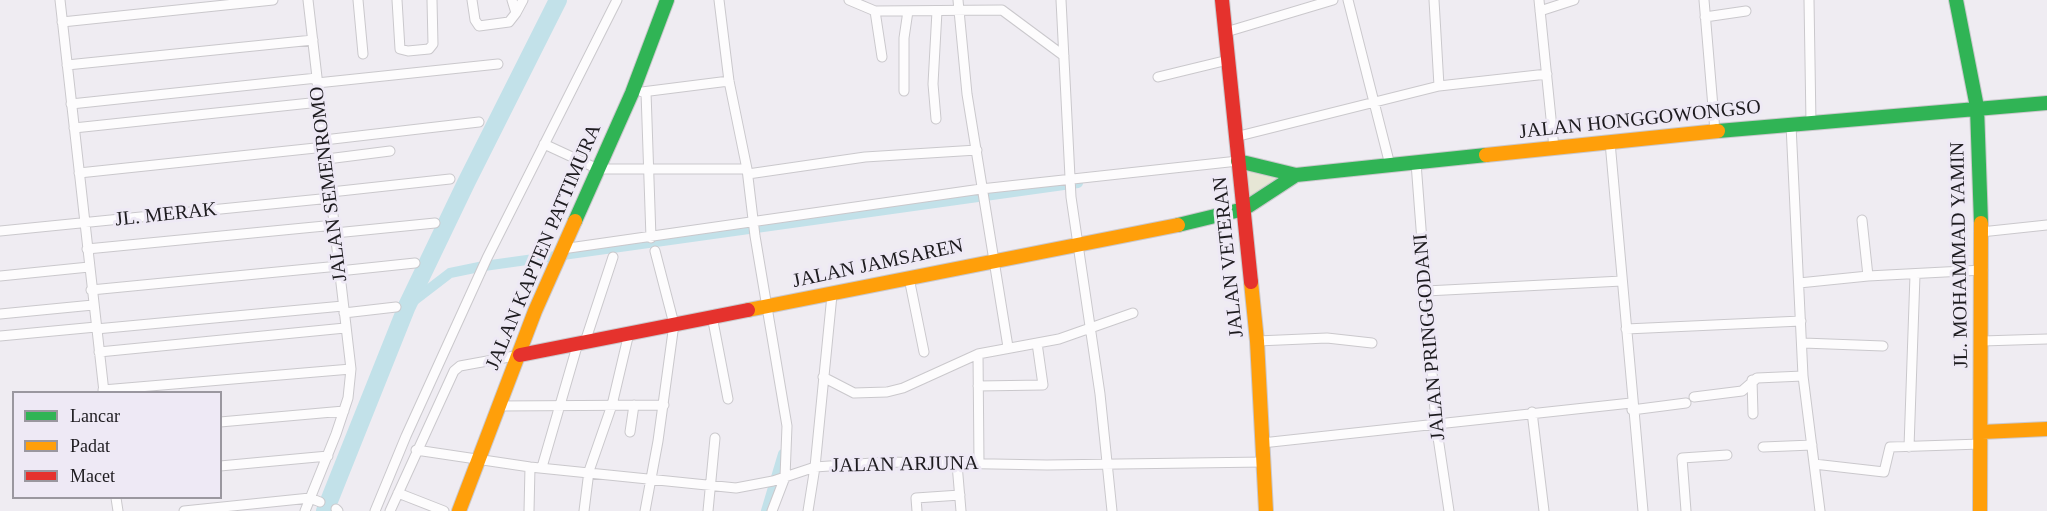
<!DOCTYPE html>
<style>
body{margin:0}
#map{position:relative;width:2047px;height:511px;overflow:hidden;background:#efecf2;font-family:"Times New Roman",serif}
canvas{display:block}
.legend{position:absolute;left:12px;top:391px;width:210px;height:108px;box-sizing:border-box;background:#eee9f5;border:2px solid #9a979f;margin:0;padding:8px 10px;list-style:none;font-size:18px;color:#1d1b1f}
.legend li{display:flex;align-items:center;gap:12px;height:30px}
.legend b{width:30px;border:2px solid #9a979f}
</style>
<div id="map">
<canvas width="2047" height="511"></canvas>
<ul class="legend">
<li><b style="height:8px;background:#30b455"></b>Lancar</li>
<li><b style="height:8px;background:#ff9f0a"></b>Padat</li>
<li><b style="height:8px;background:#e5322d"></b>Macet</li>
</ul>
</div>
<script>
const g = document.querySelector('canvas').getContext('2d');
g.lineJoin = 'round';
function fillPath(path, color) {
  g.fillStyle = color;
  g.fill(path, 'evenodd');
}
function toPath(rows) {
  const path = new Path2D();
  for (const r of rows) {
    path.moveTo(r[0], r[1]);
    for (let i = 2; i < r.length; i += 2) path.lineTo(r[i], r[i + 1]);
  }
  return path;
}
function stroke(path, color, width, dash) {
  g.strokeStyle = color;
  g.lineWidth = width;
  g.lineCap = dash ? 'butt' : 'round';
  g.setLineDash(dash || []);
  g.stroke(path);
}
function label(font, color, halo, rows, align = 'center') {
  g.font = font + ' "Times New Roman",serif';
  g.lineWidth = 6;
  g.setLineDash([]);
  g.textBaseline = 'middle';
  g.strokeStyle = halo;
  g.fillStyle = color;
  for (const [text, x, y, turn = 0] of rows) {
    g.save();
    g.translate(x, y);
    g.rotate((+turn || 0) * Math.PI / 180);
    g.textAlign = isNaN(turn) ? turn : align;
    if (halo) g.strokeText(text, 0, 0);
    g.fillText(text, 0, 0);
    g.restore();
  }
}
fillPath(toPath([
 [1240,164,1295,175,1246,205]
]), '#e6e6d5');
stroke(toPath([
 [407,306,450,273,484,266,1078,183],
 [766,511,783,454]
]), '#c2e1e9', 10);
stroke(toPath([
 [325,511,407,306,466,183,558,0]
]), '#c2e1e9', 18);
const street = toPath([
 [60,0,104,392],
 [358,0,363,54],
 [397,0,400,49,408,51,429,49,433,44,432,0],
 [472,0,475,20,479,26,509,22,516,13,512,0],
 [719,0,729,81,747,169,755,236,787,426,785,477,772,511],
 [849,0,875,11,1002,10,1064,56],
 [958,0,967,94,1008,347],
 [1061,0,1071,197,1100,394,1112,511],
 [1348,0,1390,165],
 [1434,0,1439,86],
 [1539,0,1554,148],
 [1704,0,1715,131],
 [1809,0,1811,123],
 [875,11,882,57],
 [1540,11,1574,0],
 [516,13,523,0],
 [1705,17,1746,11],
 [62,22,273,0],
 [1226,32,1333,0],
 [67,65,313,40],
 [1158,77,1228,60],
 [317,83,498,64],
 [904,91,904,38,908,11],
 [642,92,729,81],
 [646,92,651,238],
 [71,104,317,78],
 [936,119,933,84,937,11],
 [1791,125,1803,376,1820,511],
 [74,128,320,102],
 [1235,137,1439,86,1547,74],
 [324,140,479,122],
 [1610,142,1643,511],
 [544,144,598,169,747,169],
 [327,159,390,151],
 [1416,163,1436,424,1449,511],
 [79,173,325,147],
 [748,174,865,157,977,150],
 [331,192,450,179],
 [1862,220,1868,276],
 [0,231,331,198],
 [1981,232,2047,225],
 [335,233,435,223],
 [87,249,335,225],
 [562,249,981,189,1238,161],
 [339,271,415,263],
 [0,276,89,267],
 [909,278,924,352],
 [1799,283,1868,276,1983,270],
 [91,290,339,266],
 [1426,291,1622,281],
 [344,313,396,307],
 [0,314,93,305],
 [712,316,728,399],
 [96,329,343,306],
 [1626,329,1801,321],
 [0,336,96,327],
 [1257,341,1327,338,1372,343],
 [1982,341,2047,339],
 [585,342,613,257],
 [1803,343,1883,346],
 [99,352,345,328],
 [978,354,979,463],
 [823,377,854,393,887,392,903,388,978,354,1059,339,1133,313],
 [1752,380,1753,414],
 [978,386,1043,385,1037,343],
 [103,390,351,369],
 [1694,397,1742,391,1757,378,1803,376],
 [498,406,664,405],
 [1632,410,1686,403],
 [1532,412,1544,511],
 [220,422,344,411],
 [630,432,634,405],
 [1262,443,1631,403],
 [1763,447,1812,445],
 [1909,447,1915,275],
 [416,450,530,467,736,488,773,481,815,467,887,462,1047,465,1264,462],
 [957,464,961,511],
 [1814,464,1884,472,1890,447,1981,444],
 [220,466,328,456],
 [542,467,578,343],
 [398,493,444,511],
 [116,498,118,511],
 [336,509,338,511],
 [184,511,310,498,320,502],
 [305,511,336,434,348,398,351,369,308,0],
 [375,511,406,436,487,258,617,0],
 [390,511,454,371,460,366,520,355],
 [529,511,530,467],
 [584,511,589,471,612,405,629,333],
 [645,511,658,441,674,324,655,251],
 [708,511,715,438],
 [808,511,815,467,832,295],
 [917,511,916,498,960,495],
 [1686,511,1682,458,1727,455]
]);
const fast = toPath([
 [1956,0,1977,107,1981,223],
 [1718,131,2047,103],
 [1238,161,1296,175,1486,155],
 [575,221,632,93,667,0],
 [1178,225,1244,209,1296,175]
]);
const slow = toPath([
 [1486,155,1718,131],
 [1251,282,1257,341,1266,511],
 [748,310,1178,225],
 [1982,432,2047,429],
 [459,511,535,311,575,221],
 [1980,511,1981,223]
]);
const jam = toPath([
 [1222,0,1251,282],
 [520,355,748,310]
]);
stroke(street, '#cac8cc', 11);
stroke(fast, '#cac8cc', 16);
stroke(slow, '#cac8cc', 16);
stroke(jam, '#cac8cc', 16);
stroke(street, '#fdfcfd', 9);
stroke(fast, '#30b455', 14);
stroke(slow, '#ff9f0a', 14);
stroke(jam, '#e5322d', 14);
label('20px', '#1d1b1f', '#eee9f5', [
 ["JALAN HONGGOWONGSO",1640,120,-6],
 ["JALAN SEMENROMO",329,184,-97],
 ["JL. MERAK",166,215,-6],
 ["JALAN KAPTEN PATTIMURA",544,247,-67],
 ["JL. MOHAMMAD YAMIN",1960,255,-91],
 ["JALAN VETERAN",1229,257,-96],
 ["JALAN JAMSAREN",878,264,-12],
 ["JALAN PRINGGODANI",1430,337,-95],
 ["JALAN ARJUNA",905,465,-1]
]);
</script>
